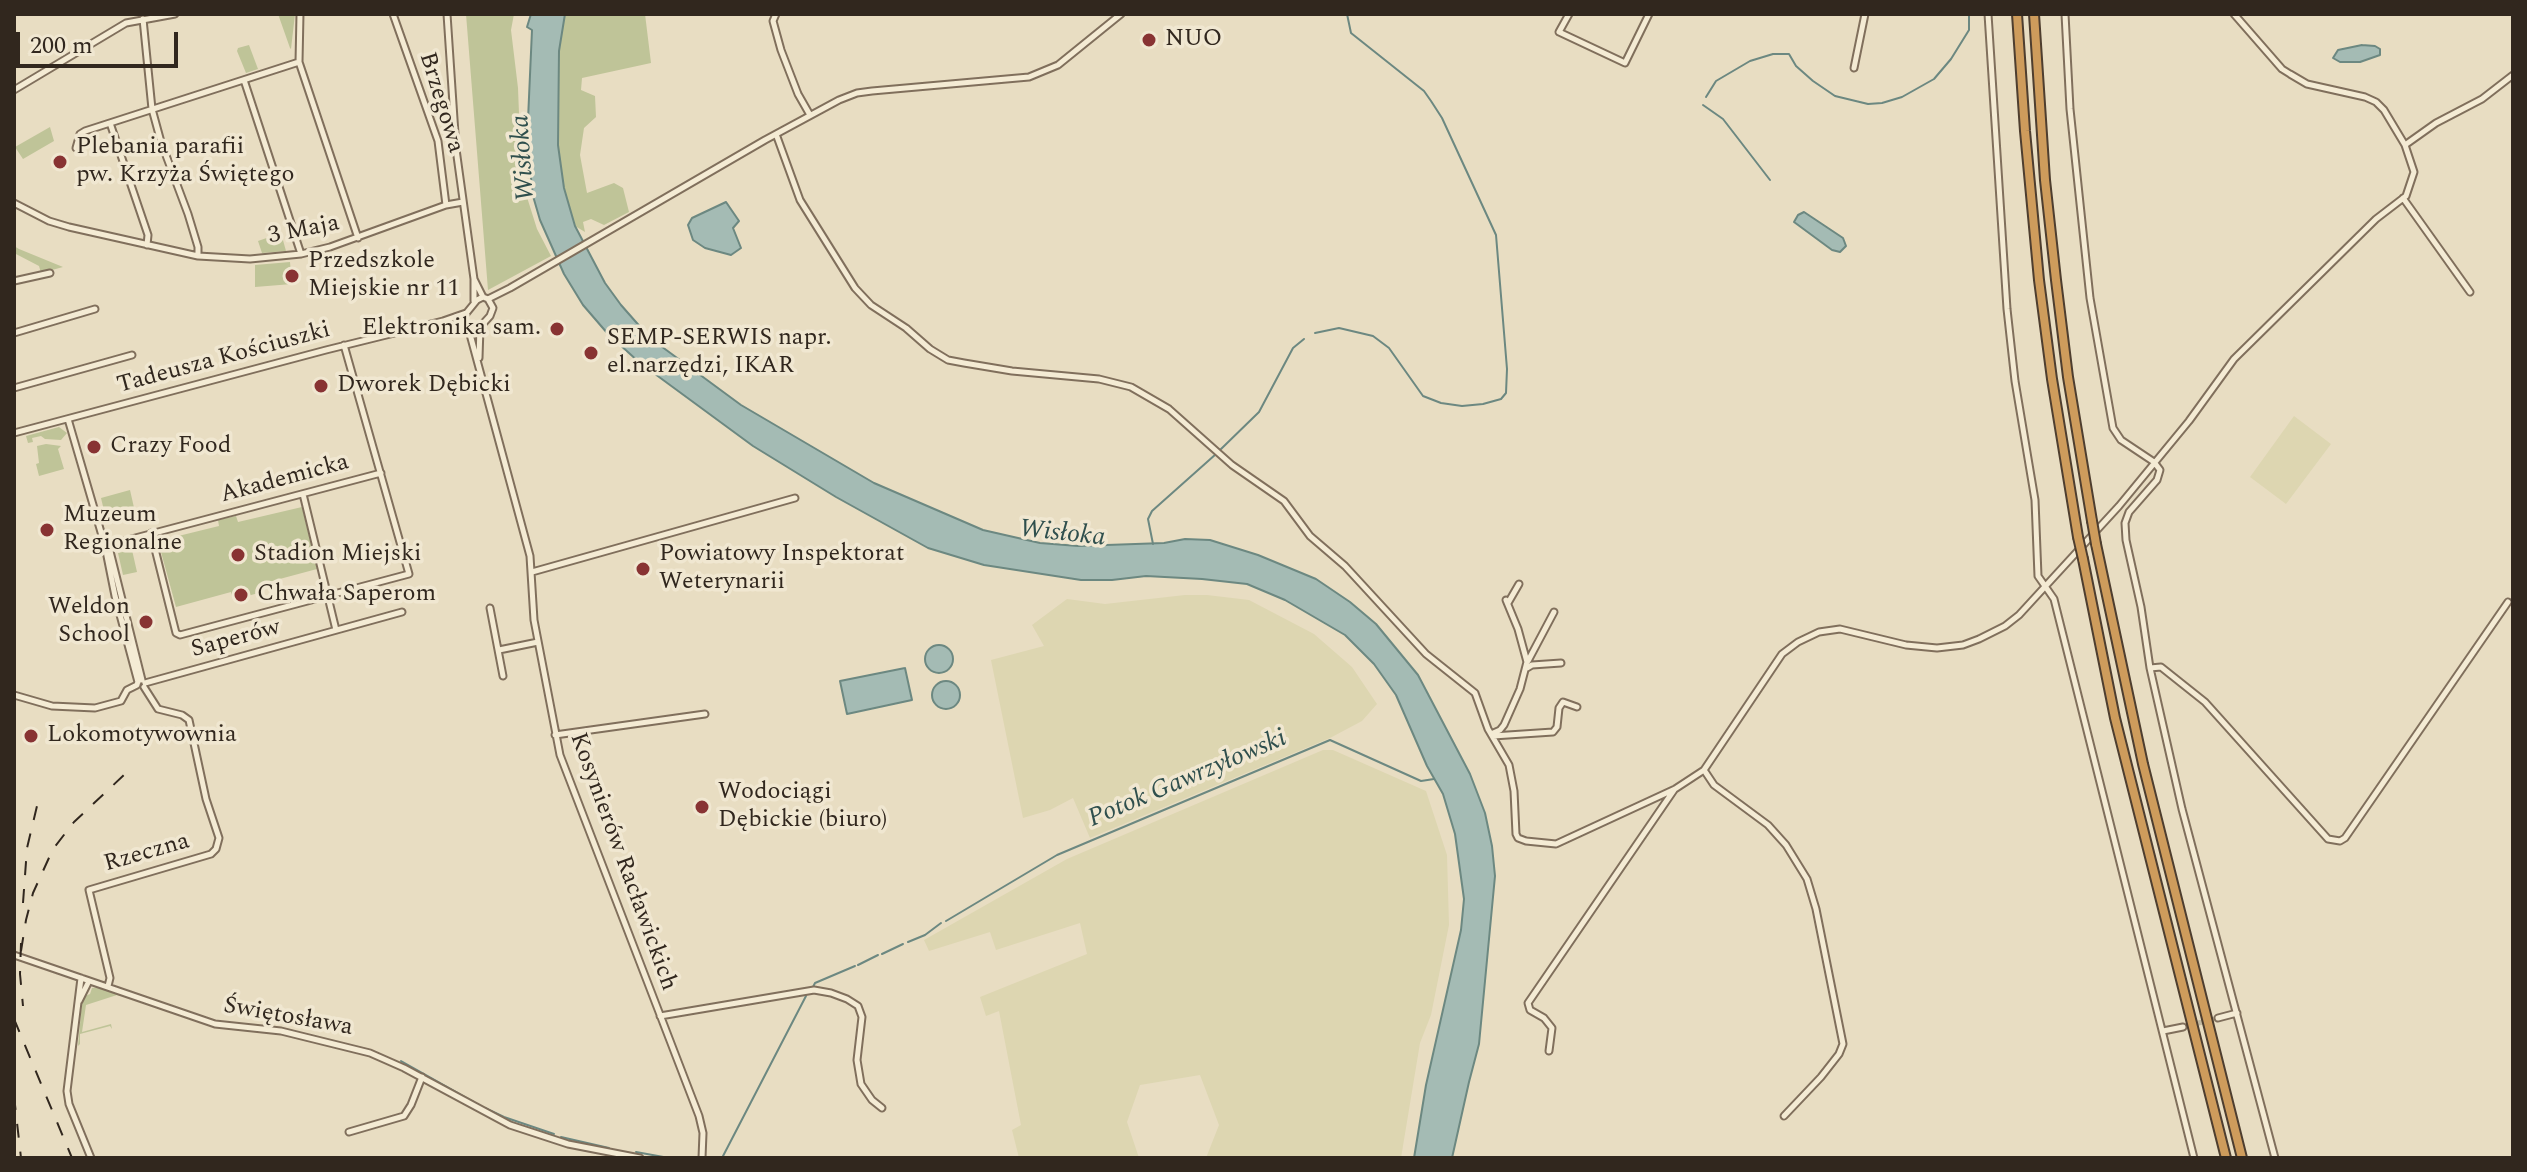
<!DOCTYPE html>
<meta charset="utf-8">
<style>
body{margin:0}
#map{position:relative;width:2527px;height:1172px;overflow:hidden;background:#e8ddc2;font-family:Spectral,serif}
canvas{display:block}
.frame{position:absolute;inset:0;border:16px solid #31271e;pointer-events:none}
.scale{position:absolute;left:16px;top:32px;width:162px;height:36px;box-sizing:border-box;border:4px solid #31271e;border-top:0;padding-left:10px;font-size:24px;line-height:28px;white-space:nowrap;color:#31271e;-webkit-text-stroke:6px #f0e7d1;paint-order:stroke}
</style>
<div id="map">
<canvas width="2527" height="1172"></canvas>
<div class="frame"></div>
<div class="scale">200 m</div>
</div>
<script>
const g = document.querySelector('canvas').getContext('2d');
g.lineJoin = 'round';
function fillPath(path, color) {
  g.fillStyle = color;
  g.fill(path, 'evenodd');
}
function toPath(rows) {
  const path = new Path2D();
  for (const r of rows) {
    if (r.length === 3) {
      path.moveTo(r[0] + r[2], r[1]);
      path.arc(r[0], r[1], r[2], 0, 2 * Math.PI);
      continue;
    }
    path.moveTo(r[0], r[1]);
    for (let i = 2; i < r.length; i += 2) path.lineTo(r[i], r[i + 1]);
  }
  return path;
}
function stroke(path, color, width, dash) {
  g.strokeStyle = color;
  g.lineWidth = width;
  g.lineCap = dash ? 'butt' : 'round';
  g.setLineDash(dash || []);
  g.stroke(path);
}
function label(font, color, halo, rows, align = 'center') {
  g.font = font + ' Spectral,serif';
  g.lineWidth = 7;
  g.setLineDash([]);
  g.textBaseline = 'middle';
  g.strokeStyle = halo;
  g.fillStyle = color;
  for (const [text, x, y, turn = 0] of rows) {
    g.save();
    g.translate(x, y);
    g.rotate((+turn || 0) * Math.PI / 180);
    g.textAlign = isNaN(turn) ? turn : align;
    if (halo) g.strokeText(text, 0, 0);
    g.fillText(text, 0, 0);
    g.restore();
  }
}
fillPath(toPath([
 [2294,416,2331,444,2286,504,2250,477],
 [1185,595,1207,595,1249,600,1314,634,1352,667,1377,704,1362,721,1330,738,1090,838,1073,798,1050,810,1023,818,991,660,1044,646,1032,625,1067,599,1105,604],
 [1323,750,1333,750,1426,791,1447,855,1449,925,1431,1015,1420,1043,1401,1158,1206,1158,1219,1125,1200,1075,1140,1085,1127,1122,1139,1158,1019,1158,1012,1130,1021,1125,999,1011,986,1016,980,997,1087,954,1080,923,996,950,990,932,929,951,924,940,1067,859]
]), '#ddd6b1');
fillPath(toPath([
 [278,14,295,14,291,49,290,48],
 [466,14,514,14,511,30,518,88,521,165,526,194,537,229,551,256,488,290],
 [565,14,645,14,651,63,582,78,581,90,595,96,596,117,584,128,580,155,587,193,614,183,623,188,629,212,604,225,591,219,583,222,585,232,575,226,564,188,558,145,559,51],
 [249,45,258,69,246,73,237,51,238,48],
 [50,127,54,141,23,159,15,147],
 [281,233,286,251,262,253,258,241],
 [14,246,19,249,63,267,41,273,39,266,14,253],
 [290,262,292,284,255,287,255,265],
 [59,427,67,433,61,440,45,439,41,436,32,438,33,442,28,443,26,436],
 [46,444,61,446,58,449,64,469,39,476,36,464,39,463,37,446],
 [130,490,135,512,106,519,101,498],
 [302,507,317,569,261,584,262,592,233,600,231,592,176,607,158,541,219,526,218,520,236,516,238,522],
 [132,550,137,572,123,575,118,553],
 [101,987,121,994,120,996,117,995,86,1005,82,1032,111,1024,112,1029,110,1026,80,1034,80,1044,78,1046,82,1002,85,996,90,994,92,988]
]), '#bfc498');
const water = toPath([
 [531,14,565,14,559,51,558,145,564,188,575,226,605,283,621,305,650,338,741,405,874,483,983,530,1040,543,1078,546,1164,543,1185,539,1210,540,1258,555,1316,579,1350,602,1376,624,1418,675,1470,774,1485,813,1492,846,1495,876,1479,1044,1469,1082,1452,1158,1414,1158,1426,1085,1461,930,1464,899,1455,834,1443,794,1427,766,1396,695,1374,664,1345,635,1285,600,1247,584,1202,579,1146,576,1112,580,1081,580,984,565,928,548,836,497,753,446,640,363,608,334,583,305,564,274,540,220,533,196,527,142,532,30,527,27,531,14],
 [2362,45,2375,46,2380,49,2380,55,2360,62,2340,62,2333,58,2338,50,2362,45],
 [726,202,739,221,733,228,741,248,731,255,705,248,693,240,688,225,692,218,726,202],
 [1804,212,1843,238,1846,246,1840,252,1832,250,1794,222,1798,215,1804,212],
 [939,659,14],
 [905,668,912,700,847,714,840,681,905,668],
 [946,695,14]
]);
fillPath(water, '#a4bbb4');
stroke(water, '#6c8881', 2);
stroke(toPath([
 [1706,97,1716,81,1750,61,1773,54,1789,54,1796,66,1813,81,1835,96,1868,104,1882,103,1902,97,1934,79,1951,59,1969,30,1969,14],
 [1703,105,1723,119,1770,180],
 [1315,333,1339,328,1373,336,1389,348,1423,396,1441,403,1462,406,1483,404,1501,399,1506,393,1507,369,1496,235,1442,118,1431,101,1424,91,1351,33,1347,14],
 [1220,450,1259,412,1293,348,1304,339],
 [1153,544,1148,519,1152,511,1216,454],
 [946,921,1057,855,1330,740,1421,781,1434,779],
 [908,942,925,935,941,923],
 [882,954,903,944],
 [858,965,878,955],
 [813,987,815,983,855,966],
 [401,1061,474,1102],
 [485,1108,504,1117,554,1134],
 [561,1137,609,1148],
 [636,1152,669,1158],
 [722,1158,806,996]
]), '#6c8881', 2);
stroke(toPath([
 [2183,1027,2218,1018]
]), '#c3b9a1', 5, [5, 2.5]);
const minor = toPath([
 [300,14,299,62,358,238],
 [393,14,438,141,446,205],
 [447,14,456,149,474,279,474,301],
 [776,14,773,21,781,50,798,94,810,115],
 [1569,14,1559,32,1625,63,1649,14],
 [1988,14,2007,309,2015,381,2035,500,2038,576,2054,599,2194,1158],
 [2065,14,2070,109,2090,298,2113,428,2121,440,2154,462,2160,470,2157,480,2129,512,2125,523,2126,540,2141,607,2150,668,2182,809,2275,1158],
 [143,19,152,109,161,142,188,214,198,247,198,256],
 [1854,68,1865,14],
 [244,80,301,254],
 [14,90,126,23,175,14],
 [110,123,148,235,147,245],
 [776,134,800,200,855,288,871,305,906,328,930,349,948,360,964,363,1012,371,1099,379,1131,387,1169,409,1232,465,1284,501,1310,536,1345,566,1426,654,1475,693,1488,729,1509,765,1514,791,1516,834,1518,838,1526,841,1556,844,1675,789,1704,770,1782,654,1798,642,1819,632,1840,629,1906,645,1937,648,1963,645,1979,639,2005,626,2019,615,2119,506,2189,421,2234,359,2376,219,2406,196,2414,172,2405,145,2384,110,2376,102,2365,97,2307,84,2290,74,2282,69,2234,14],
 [2405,145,2436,123,2482,99,2513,75],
 [76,148,80,134,85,131,299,62],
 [2403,198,2470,292],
 [14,203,49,221,69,227,198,256,250,259,301,254,330,247,446,205,463,202],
 [474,279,483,297],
 [14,281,50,273],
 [488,299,493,308,490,316,480,327,468,327,465,323,464,316,477,300,483,297,488,299,510,288,765,140,839,100,857,93,872,91,1029,77,1058,65,1121,14],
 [468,327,530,556,534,620,560,755,699,1116,703,1133,702,1158],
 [14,333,95,309],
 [479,358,480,327],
 [14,388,132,355],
 [68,419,105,546,115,596,138,682],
 [14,433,326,350,443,321,466,313],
 [303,494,336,630],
 [151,533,176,633,180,635,409,574,344,345],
 [105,546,381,473],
 [106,546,110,551,142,680],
 [532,572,795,498],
 [1508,603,1519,584],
 [490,608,503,676],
 [499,650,538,642],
 [1528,661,1554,612],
 [1527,668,1532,665,1561,663],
 [2150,668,2161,667,2205,702,2328,839,2340,841,2345,838,2508,602],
 [145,683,402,612],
 [14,695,52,706,95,708,121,701,127,690,137,685,138,681],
 [1491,734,1500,730,1504,725,1520,689,1527,662,1518,629,1506,600],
 [555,735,705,714],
 [1493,736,1553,732,1557,727,1559,708,1563,702,1577,707],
 [1704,770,1714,785,1768,825,1786,845,1807,879,1816,909,1843,1044,1839,1054,1821,1077,1784,1116],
 [14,955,215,1024,281,1031,370,1053,404,1068,510,1125,568,1144,640,1158],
 [81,978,67,1091,69,1104,91,1158],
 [108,986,110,978,89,890,211,854,216,849,219,838,206,799,189,720,182,715,158,709,144,687],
 [79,1001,89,981],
 [660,1016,814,990,831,993,847,999,858,1006,862,1017,857,1060,861,1084,872,1100,882,1108],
 [2218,1018,2237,1013],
 [2163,1031,2183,1027],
 [1549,1051,1552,1028,1544,1018,1530,1010,1528,1003,1674,790],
 [349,1132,404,1116,411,1105,422,1077]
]);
const highway = toPath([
 [2017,14,2025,131,2039,280,2052,379,2078,537],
 [2034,14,2045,180,2056,280,2068,377,2092,521],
 [2096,544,2143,764,2242,1158],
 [2083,559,2115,718,2226,1158]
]);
stroke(minor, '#806f5c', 9);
stroke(highway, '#4e3e2f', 12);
stroke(minor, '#f4ebd4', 5);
stroke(highway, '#ce9c5c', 8);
stroke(toPath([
 [23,903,27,848,37,806],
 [21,943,20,974,23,1006],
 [21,951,26,920,33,893,53,849,74,822,125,774],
 [14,1019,72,1158],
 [14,1096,21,1158]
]), '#31271e', 2, [14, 14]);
const highwayBridge = toPath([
 [2092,521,2096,544],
 [2078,537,2083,559]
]);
stroke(highwayBridge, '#4e3e2f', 12, []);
stroke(highwayBridge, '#ce9c5c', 8);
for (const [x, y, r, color] of [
 [1149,40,8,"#833"],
 [60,162,8,"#833"],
 [292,276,8,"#833"],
 [557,329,8,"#833"],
 [591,353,8,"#833"],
 [321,386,8,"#833"],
 [94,447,8,"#833"],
 [47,530,8,"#833"],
 [238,555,8,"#833"],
 [643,569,8,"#833"],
 [241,595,8,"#833"],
 [146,622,8,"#833"],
 [31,736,8,"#833"],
 [702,807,8,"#833"]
]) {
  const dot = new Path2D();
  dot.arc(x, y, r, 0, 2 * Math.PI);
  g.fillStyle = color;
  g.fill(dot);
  stroke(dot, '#f0e7d1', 3);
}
label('24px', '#31271e', '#f0e7d1', [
 ["NUO",1165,40],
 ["Plebania parafii",76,148],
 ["pw. Krzyża Świętego",76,176],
 ["Przedszkole",308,262],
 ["Miejskie nr 11",308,290],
 ["Elektronika sam.",541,329,"right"],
 ["SEMP-SERWIS napr.",607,339],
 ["el.narzędzi, IKAR",607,367],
 ["Dworek Dębicki",337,386],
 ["Crazy Food",110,447],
 ["Muzeum",63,516],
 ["Regionalne",63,544],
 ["Stadion Miejski",254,555],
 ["Powiatowy Inspektorat",659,555],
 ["Weterynarii",659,583],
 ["Chwała Saperom",257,595],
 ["Weldon",130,608,"right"],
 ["School",130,636,"right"],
 ["Lokomotywownia",47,736],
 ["Wodociągi",718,793],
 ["Dębickie (biuro)",718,821]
], 'left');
label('24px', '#31271e', '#f0e7d1', [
 ["Brzegowa",440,103,73],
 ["3 Maja",304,231,-11],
 ["Tadeusza Kościuszki",224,359,-15],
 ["Akademicka",285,480,-15],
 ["Saperów",236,640,-15],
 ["Rzeczna",147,854,-16],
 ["Kosynierów Racławickich",622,862,70],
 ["Świętosława",288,1018,10]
]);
label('italic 26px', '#2f4f4d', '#f0e7d1', [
 ["Wisłoka",525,158,-94],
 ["Wisłoka",1062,535,6],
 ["Potok Gawrzyłowski",1188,780,-23]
]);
</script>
